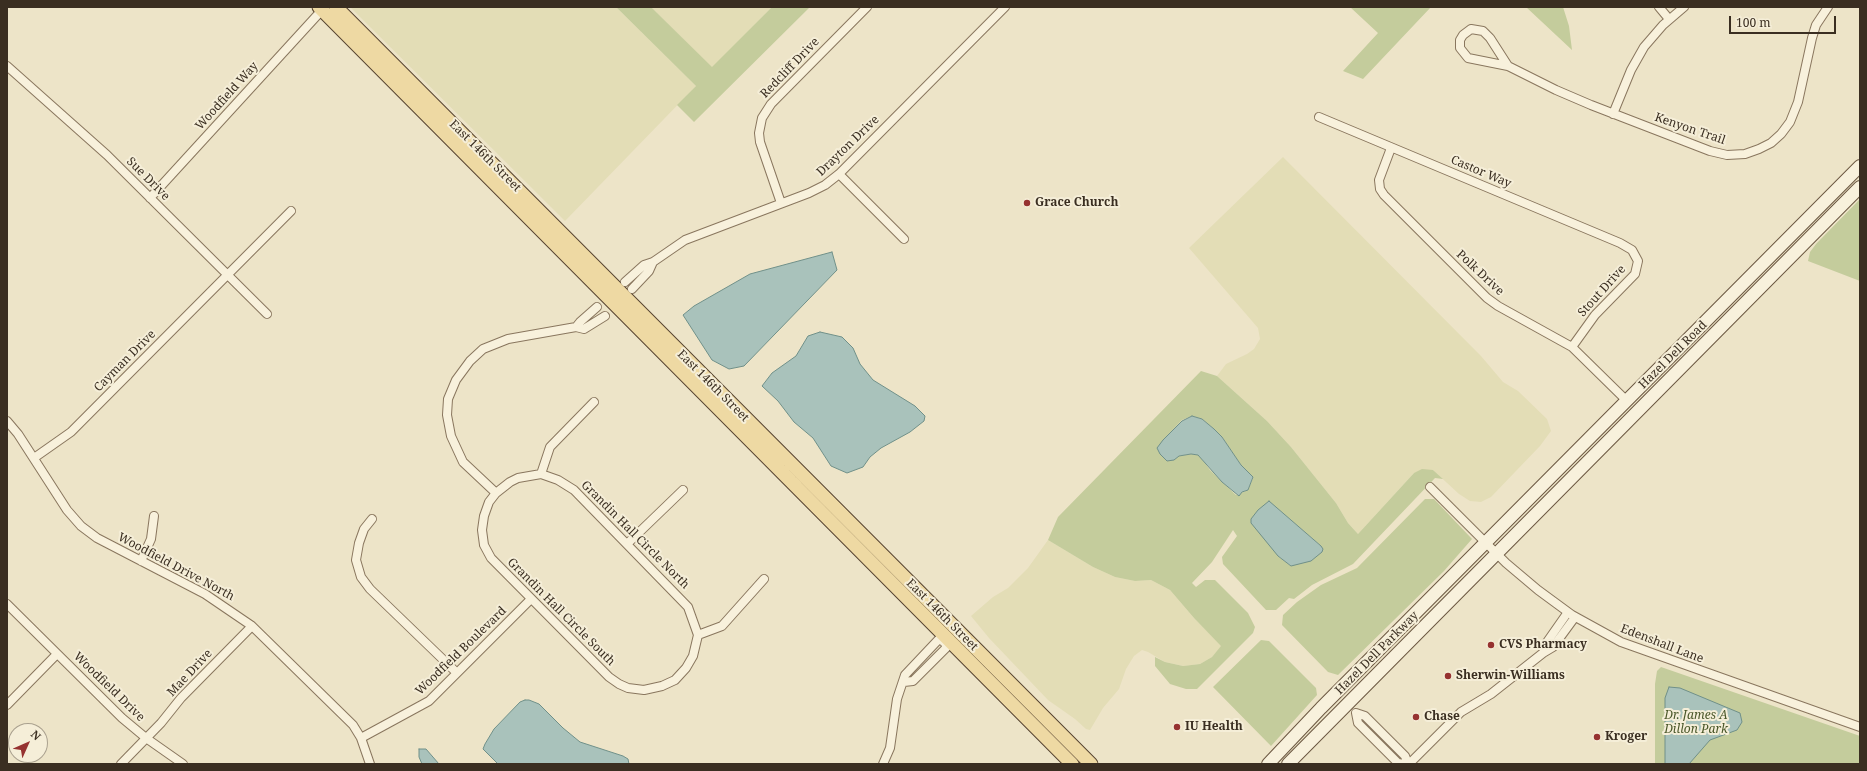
<!DOCTYPE html>
<style>
body{margin:0}
#map{position:relative;width:1867px;height:771px;overflow:hidden;background:#ede4c8;font-family:"Noto Serif",serif}
canvas{display:block}
.frame{position:absolute;inset:0;border:8px solid #3a2e21;pointer-events:none}
.north{position:absolute;left:8px;top:723px;width:40px;height:40px;box-sizing:border-box;background:#f5eed8;border:1px solid #aaa18f;border-radius:50%;rotate:45deg;font-size:11px;font-weight:700;line-height:16px;text-align:center;color:#3a2e21}
.north::after{content:'';display:block;margin:auto;width:14px;height:18px;background:#963230;clip-path:polygon(50% 0,100% 100%,50% 72%,0 100%)}
.scale{position:absolute;left:1729px;top:16px;width:107px;height:18px;box-sizing:border-box;border:2px solid #3a2e21;border-top:0;padding-left:5px;font-size:12px;line-height:14px;white-space:nowrap;color:#3a2e21;-webkit-text-stroke:3px #f5eed8;paint-order:stroke}
</style>
<div id="map">
<canvas width="1867" height="771"></canvas>
<div class="frame"></div>
<div class="north">N</div>
<div class="scale">100 m</div>
</div>
<script>
const g = document.querySelector('canvas').getContext('2d');
g.lineJoin = 'round';
function fillPath(path, color) {
  g.fillStyle = color;
  g.fill(path, 'evenodd');
}
function toPath(rows) {
  const path = new Path2D();
  for (const r of rows) {
    path.moveTo(r[0], r[1]);
    for (let i = 2; i < r.length; i += 2) path.lineTo(r[i], r[i + 1]);
  }
  return path;
}
function stroke(path, color, width, dash) {
  g.strokeStyle = color;
  g.lineWidth = width;
  g.lineCap = dash ? 'butt' : 'round';
  g.setLineDash(dash || []);
  g.stroke(path);
}
function label(font, color, halo, rows, align = 'center') {
  g.font = font + ' "Noto Serif",serif';
  g.lineWidth = 4;
  g.setLineDash([]);
  g.textBaseline = 'middle';
  g.strokeStyle = halo;
  g.fillStyle = color;
  for (const [text, x, y, turn = 0] of rows) {
    g.save();
    g.translate(x, y);
    g.rotate((+turn || 0) * Math.PI / 180);
    g.textAlign = isNaN(turn) ? turn : align;
    if (halo) g.strokeText(text, 0, 0);
    g.fillText(text, 0, 0);
    g.restore();
  }
}
fillPath(toPath([
 [350,7,616,7,696,86,565,221],
 [651,7,772,7,712,68],
 [1283,157,1481,356,1503,382,1518,391,1547,419,1551,431,1540,446,1491,497,1481,502,1470,501,1459,494,1433,470,1414,473,1358,534,1348,523,1336,503,1291,447,1267,421,1217,376,1226,364,1247,354,1254,349,1260,339,1258,328,1189,248],
 [1048,540,1093,567,1115,577,1135,581,1151,580,1170,590,1194,618,1222,646,1212,657,1200,664,1183,666,1165,662,1148,652,1142,650,1134,656,1126,669,1119,689,1103,708,1090,730,1086,729,1075,719,1048,700,989,638,971,616,993,597,1008,588,1028,568]
]), '#e3ddb6');
fillPath(toPath([
 [616,7,651,7,712,67,772,7,810,7,694,122,677,105,696,86],
 [1350,7,1431,7,1363,79,1343,71,1378,33],
 [1526,7,1563,7,1569,26,1572,50],
 [1860,199,1860,281,1808,261,1810,252,1816,244],
 [1201,371,1217,376,1267,421,1291,447,1336,503,1348,523,1358,534,1414,473,1422,469,1433,470,1443,479,1435,478,1353,564,1312,585,1294,599,1289,598,1276,610,1266,610,1223,564,1222,557,1237,536,1233,530,1212,562,1192,583,1196,587,1205,580,1215,580,1248,613,1255,627,1253,633,1197,689,1186,689,1170,684,1155,666,1155,657,1165,662,1183,666,1200,664,1212,657,1221,646,1194,618,1170,590,1151,580,1135,581,1115,577,1093,567,1048,540,1058,517],
 [1192,416,1202,419,1214,429,1222,437,1241,465,1253,478,1248,490,1236,495,1210,470,1199,455,1191,454,1179,456,1163,440,1182,420],
 [1268,501,1321,546,1291,566,1278,556],
 [1425,499,1434,499,1472,539,1444,571,1338,675,1328,672,1282,625,1283,615,1297,602,1321,585,1357,568],
 [1261,640,1269,641,1316,688,1317,695,1271,746,1213,687],
 [1661,667,1860,736,1860,764,1655,764,1655,684,1657,671]
]), '#c4cc9c');
const water = toPath([
 [832,252,837,270,744,366,729,369,712,360,683,315,694,306,750,274,832,252],
 [820,332,842,337,853,348,860,364,873,380,915,406,925,416,924,421,910,432,881,448,870,457,863,467,847,473,831,466,813,438,794,422,778,401,762,386,772,373,796,356,808,336,820,332],
 [1192,416,1202,419,1214,429,1222,437,1241,465,1253,477,1248,490,1242,492,1239,496,1222,482,1198,455,1191,454,1179,456,1174,460,1167,461,1160,454,1157,448,1163,440,1182,421,1192,416],
 [1269,501,1321,546,1323,549,1322,552,1311,561,1291,566,1278,556,1251,523,1251,519,1258,510,1269,501],
 [1669,687,1680,688,1740,713,1742,722,1737,730,1710,740,1689,764,1665,764,1665,698,1669,687],
 [525,700,529,700,539,704,563,728,580,742,623,756,628,759,629,764,498,764,483,749,485,744,494,729,520,702,525,700],
 [419,749,426,749,439,764,422,764,419,757,419,749]
]);
fillPath(water, '#a9c2bb');
stroke(water, '#709089', 1);
const street = toPath([
 [1659,7,1669,19],
 [7,66,107,155,267,314],
 [1508,66,1490,38,1483,31,1471,29,1463,35,1460,40,1460,48,1468,58,1508,66,1556,90,1591,105,1710,151,1727,155,1745,154,1759,149,1771,143,1781,134,1790,122,1798,102,1812,38,1816,25,1828,7],
 [1613,114,1631,70,1644,47,1663,25,1684,7],
 [1319,117,1620,243,1632,250,1638,261,1635,274,1595,315,1572,347],
 [1391,148,1379,180,1380,189,1384,195,1487,298,1498,306,1572,347,1627,401],
 [839,174,904,239],
 [150,198,322,10],
 [781,203,760,142,759,133,762,118,771,104,867,7],
 [625,282,644,265,653,262,685,240,809,193,825,185,839,174,1005,7],
 [632,289,649,271,653,262],
 [597,307,580,322,576,327,584,329,605,316],
 [7,421,18,434,67,510,81,526,97,538,205,594,252,626,353,725,361,738,370,764],
 [34,458,71,432,291,211],
 [541,474,558,480,574,490,688,607,698,635,693,656,686,668,675,680,662,686,644,690,628,688,619,684,609,677,491,558,484,545,482,530,484,516,489,502,496,493,510,482,518,478,541,474],
 [541,474,550,447,594,402],
 [1430,487,1506,563,1538,590,1572,615,1621,642,1860,727],
 [496,493,463,462,451,436,447,415,448,399,456,380,470,361,483,349,508,339,576,327],
 [372,519,364,529,359,543,356,560,361,577,370,589,457,673],
 [627,544,683,490],
 [141,561,151,539,154,516],
 [7,604,122,718,146,738,183,764],
 [698,635,722,626,764,579],
 [1543,653,1547,642,1568,612],
 [7,705,57,654],
 [361,738,429,701,531,599],
 [121,764,161,723,181,698,252,626],
 [883,764,890,748,897,699,905,675,939,639,944,642,947,647,913,681,904,682],
 [1404,764,1398,763,1358,723,1356,713,1365,716,1405,756,1408,764],
 [1409,764,1461,712,1491,694,1543,653,1553,647,1575,617]
]);
const secondary = toPath([
 [1268,764,1321,708,1860,166],
 [1288,764,1860,187]
]);
const primary = toPath([
 [319,7,1072,764],
 [336,7,1091,764]
]);
stroke(street, '#89765e', 10);
stroke(secondary, '#6b5741', 14);
stroke(primary, '#574431', 15);
stroke(street, '#f8f1dc', 8);
stroke(secondary, '#f8f1dc', 12);
stroke(primary, '#eed9a3', 13);
for (const [x, y, r, color] of [
 [1027,203,4,"#963230"],
 [1491,645,4,"#963230"],
 [1448,676,4,"#963230"],
 [1416,717,4,"#963230"],
 [1177,727,4,"#963230"],
 [1597,737,4,"#963230"]
]) {
  const dot = new Path2D();
  dot.arc(x, y, r, 0, 2 * Math.PI);
  g.fillStyle = color;
  g.fill(dot);
  stroke(dot, '#f5eed8', 1.5);
}
label('12px', '#3a2e21', '#f5eed8', [
 ["Redcliff Drive",790,68,-46],
 ["Woodfield Way",227,96,-48],
 ["Kenyon Trail",1690,129,19],
 ["Drayton Drive",848,146,-44],
 ["East 146th Street",485,156,45],
 ["Castor Way",1481,172,23],
 ["Sue Drive",148,179,45],
 ["Polk Drive",1480,273,43],
 ["Stout Drive",1602,291,-48],
 ["Hazel Dell Road",1673,355,-45],
 ["Cayman Drive",125,361,-45],
 ["East 146th Street",713,386,45],
 ["Grandin Hall Circle North",635,535,45],
 ["Woodfield Drive North",176,567,28],
 ["Grandin Hall Circle South",561,612,45],
 ["East 146th Street",942,615,45],
 ["Edenshall Lane",1662,644,21],
 ["Woodfield Boulevard",461,651,-44],
 ["Hazel Dell Parkway",1377,653,-45],
 ["Mae Drive",190,673,-47],
 ["Woodfield Drive",109,687,44]
]);
label('bold 12px', '#3a2e21', '#f5eed8', [
 ["Grace Church",1035,203],
 ["CVS Pharmacy",1499,645],
 ["Sherwin-Williams",1456,676],
 ["Chase",1424,717],
 ["IU Health",1185,727],
 ["Kroger",1605,737]
], 'left');
label('italic 12px', '#495628', '#f5eed8', [
 ["Dr. James A",1696,716],
 ["Dillon Park",1696,730]
]);
</script>
